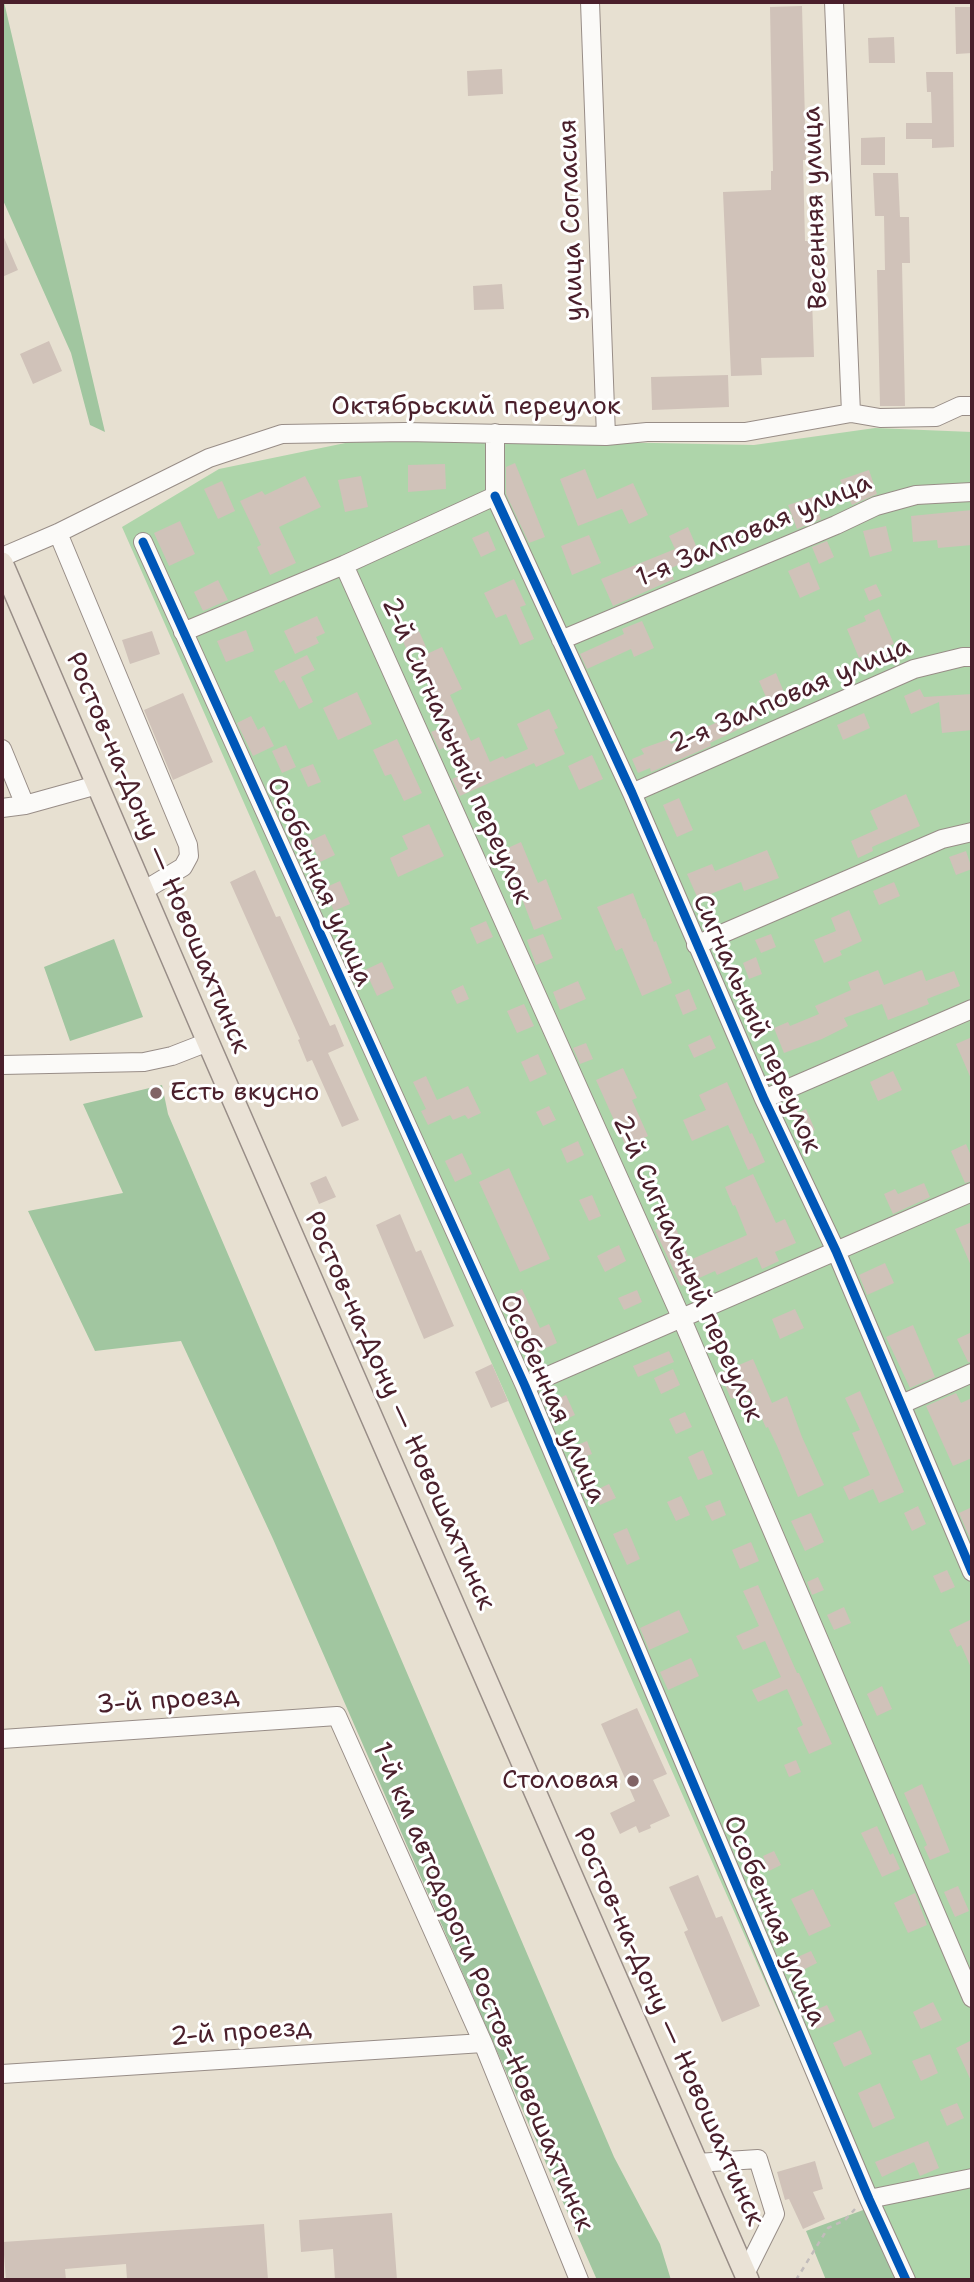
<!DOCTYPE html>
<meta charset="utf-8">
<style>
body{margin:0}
#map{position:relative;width:974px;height:2282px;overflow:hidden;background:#e7e0d1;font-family:"Shantell Sans",sans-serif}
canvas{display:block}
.frame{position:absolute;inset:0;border:4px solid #4a1f2b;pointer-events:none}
</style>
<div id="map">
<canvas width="974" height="2282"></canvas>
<div class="frame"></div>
</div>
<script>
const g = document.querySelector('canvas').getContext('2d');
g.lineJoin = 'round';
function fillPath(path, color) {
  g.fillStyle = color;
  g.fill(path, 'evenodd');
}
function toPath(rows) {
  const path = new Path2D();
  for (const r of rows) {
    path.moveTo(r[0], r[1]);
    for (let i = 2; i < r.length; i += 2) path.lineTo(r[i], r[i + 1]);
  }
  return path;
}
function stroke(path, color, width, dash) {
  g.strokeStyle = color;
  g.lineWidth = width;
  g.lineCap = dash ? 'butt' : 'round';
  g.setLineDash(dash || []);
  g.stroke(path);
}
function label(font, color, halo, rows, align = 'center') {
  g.font = font + ' "Shantell Sans",sans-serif';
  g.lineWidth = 6;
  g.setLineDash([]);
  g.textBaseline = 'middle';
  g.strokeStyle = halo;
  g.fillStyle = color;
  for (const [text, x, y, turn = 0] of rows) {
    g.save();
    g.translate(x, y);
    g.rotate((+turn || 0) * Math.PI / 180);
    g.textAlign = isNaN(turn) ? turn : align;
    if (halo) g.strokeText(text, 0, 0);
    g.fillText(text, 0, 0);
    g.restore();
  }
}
fillPath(toPath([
 [875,428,972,432,972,2280,897,2280,122,527,219,469,355,441,504,440,754,445]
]), '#aed5aa');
fillPath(toPath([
 [2,2,4,2,105,432,90,425,71,353,2,198],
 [114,939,143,1017,70,1041,44,967],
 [162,1085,168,1114,614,2157,660,2244,671,2280,597,2280,273,1539,181,1341,95,1351,28,1211,123,1193,83,1104],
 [866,2209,897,2280,826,2280,806,2231]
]), '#a1c6a0');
fillPath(toPath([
 [802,6,806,160,803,160,805,241,810,241,814,357,761,358,762,375,731,376,723,192,771,190,771,171,773,171,770,7],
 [955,7,972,7,972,53,956,54],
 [894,37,895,63,869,63,868,38],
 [502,69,503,94,468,96,467,71],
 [926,72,953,72,954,147,932,148,932,139,906,139,906,123,932,123,931,92,927,92],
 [885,137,885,165,861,165,861,138],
 [873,173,898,173,900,217,909,217,910,263,902,263,905,406,880,406,877,270,885,270,884,216,875,216],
 [2,233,18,270,2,277],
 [502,284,504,309,474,310,473,286],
 [49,341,62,371,33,384,20,354],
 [728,375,729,407,652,410,651,377],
 [515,463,545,537,529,543,506,494,506,467],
 [445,464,446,489,408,492,408,465],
 [585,469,597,499,633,483,648,515,629,524,622,509,578,526,560,479],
 [869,470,877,494,852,505,840,480],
 [305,476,321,507,279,527,296,563,270,575,257,547,261,545,240,501,262,491,265,495],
 [361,476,368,507,345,512,338,480],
 [222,481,235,511,218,519,204,489],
 [813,497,821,519,797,529,788,505],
 [972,510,972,545,938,548,937,540,913,542,911,516],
 [180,521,195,554,169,566,154,533],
 [886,526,892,551,870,557,863,531],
 [688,527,700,555,669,569,674,579,613,606,601,579,675,549,669,536],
 [488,531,496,550,481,557,472,538],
 [589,535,601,563,572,575,561,546],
 [827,541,834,557,819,564,812,547],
 [809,562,820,589,800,598,788,571],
 [514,579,526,605,520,607,534,639,520,645,506,614,496,618,484,593],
 [218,580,228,600,203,611,194,592],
 [876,584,882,596,869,601,864,589],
 [879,609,894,644,859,658,847,629,866,621,864,616],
 [317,616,325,633,316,637,319,643,295,654,284,631],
 [642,621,654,648,634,657,631,649,587,669,580,654,624,634,622,629],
 [246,630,254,651,226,662,217,641],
 [152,631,160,654,130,664,122,640],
 [419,631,426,647,409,655,402,639],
 [442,647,462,689,450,695,471,741,479,737,490,762,503,756,505,759,528,749,517,724,549,709,558,728,554,730,565,754,536,767,534,763,460,796,452,779,465,773,452,744,439,750,431,732,447,725,418,658],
 [307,655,315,670,301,677,313,702,299,709,284,680,280,683,274,671],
 [776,673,786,697,769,704,759,681],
 [920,689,924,697,972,694,972,730,942,733,939,702,911,714,904,696],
 [357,692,372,724,338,740,323,708],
 [183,693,213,762,173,780,144,710],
 [751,706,758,720,710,743,711,746,651,772,650,768,638,773,632,759,644,754,641,749,669,739,671,744],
 [864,713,870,728,843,740,837,725],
 [251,716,258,730,264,726,274,746,253,756,237,723],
 [397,739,422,793,404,801,391,774,385,776,373,750],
 [286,745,296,767,282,773,272,751],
 [592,755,603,779,579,790,568,766],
 [313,764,321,782,308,787,300,769],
 [906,794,920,826,872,847,873,851,858,858,851,841,878,829,870,811],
 [679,798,693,830,677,837,663,805],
 [429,824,444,856,398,877,390,858,408,849,402,836],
 [325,834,335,855,320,862,310,841],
 [521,842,538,883,546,879,562,919,534,930,513,875,510,877,499,852],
 [767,850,779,878,744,891,741,882,698,899,687,874,712,864,715,871],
 [966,851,972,869,956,875,949,857],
 [255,870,276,917,280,916,330,1026,335,1024,344,1046,328,1053,359,1120,342,1127,312,1060,307,1062,298,1040,300,1039,230,882],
 [340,881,350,904,334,911,324,888],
 [894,882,900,896,879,905,873,891],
 [633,893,643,919,645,918,654,942,656,941,672,983,642,996,622,948,616,951,597,907],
 [849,910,862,941,840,951,842,955,824,963,814,940,836,931,831,918],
 [486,921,493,937,477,944,470,928],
 [543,934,553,958,536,965,527,940],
 [771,934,776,947,761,953,755,940],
 [756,957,762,974,749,979,743,963],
 [382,962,394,988,377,996,365,970],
 [878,970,884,985,922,970,926,981,954,971,960,986,927,999,929,1004,888,1020,882,1004,844,1018,848,1026,822,1039,784,1053,774,1028,788,1022,790,1026,819,1014,815,1006,851,990,848,982],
 [578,981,586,999,560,1010,553,992],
 [463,985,469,999,457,1004,451,991],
 [689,989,697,1009,683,1015,675,995],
 [524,1004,534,1026,517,1033,507,1011],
 [710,1035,716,1048,694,1058,688,1045],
 [972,1037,972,1081,956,1044],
 [586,1043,593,1059,580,1064,573,1048],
 [538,1054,547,1074,530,1082,521,1062],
 [623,1068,637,1098,632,1100,648,1136,626,1147,596,1080],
 [893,1071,902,1090,878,1101,870,1082],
 [426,1076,437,1100,468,1086,481,1113,468,1119,465,1115,453,1120,450,1115,428,1125,421,1111,426,1109,413,1082],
 [727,1082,750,1134,752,1133,765,1162,748,1170,728,1125,692,1141,683,1120,706,1110,699,1095],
 [549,1106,556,1120,543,1126,536,1112],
 [806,1109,815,1130,802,1136,792,1116],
 [578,1141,584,1155,567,1163,561,1149],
 [966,1144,972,1158,972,1181,965,1183,951,1151],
 [462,1153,472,1174,455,1182,445,1161],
 [509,1168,550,1259,520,1272,479,1182],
 [753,1174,776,1223,785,1219,796,1243,775,1252,779,1261,762,1269,757,1257,717,1275,715,1271,681,1286,655,1230,673,1222,690,1260,747,1235,735,1205,733,1206,725,1187],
 [326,1176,336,1197,319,1204,310,1183],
 [924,1183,930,1197,893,1214,884,1194,895,1189,898,1194],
 [592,1195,601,1216,589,1221,579,1200],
 [400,1214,416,1252,421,1250,454,1326,424,1339,376,1225],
 [972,1222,972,1268,955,1229],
 [619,1245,626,1261,605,1272,597,1256],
 [885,1263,894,1283,867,1295,859,1275],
 [522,1289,540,1328,549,1324,557,1343,535,1353,518,1317,514,1319,504,1298],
 [637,1290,642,1302,624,1310,618,1298],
 [795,1309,804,1328,780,1339,772,1319],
 [913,1325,935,1377,910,1388,886,1337],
 [972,1332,972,1362,968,1362,957,1339],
 [669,1351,674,1362,638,1377,633,1366],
 [753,1359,772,1403,787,1396,802,1437,824,1485,798,1497,778,1448,768,1427,766,1428,750,1391,731,1399,720,1373],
 [492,1364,508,1401,491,1408,475,1372],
 [673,1369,680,1385,661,1394,654,1378],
 [860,1391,904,1492,879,1503,873,1489,849,1500,843,1487,870,1475,852,1433,860,1430,845,1398],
 [956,1393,961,1403,972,1398,972,1458,953,1466,926,1406],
 [566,1395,575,1415,558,1423,549,1403],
 [685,1412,692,1427,676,1434,669,1419],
 [587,1441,592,1454,575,1461,570,1448],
 [703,1450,713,1474,698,1480,688,1457],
 [609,1484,616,1498,600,1505,594,1491],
 [681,1496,690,1515,676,1521,667,1502],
 [720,1500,726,1515,712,1521,705,1506],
 [918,1506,926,1524,912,1531,904,1513],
 [972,1507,972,1543,959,1513],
 [811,1513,824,1542,805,1551,791,1521],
 [627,1528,640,1559,627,1565,613,1534],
 [751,1542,759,1561,740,1569,732,1550],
 [947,1570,955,1587,941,1593,933,1576],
 [818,1577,824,1590,812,1595,807,1582],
 [758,1585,797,1673,799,1673,832,1744,809,1754,797,1728,803,1725,787,1689,758,1702,752,1690,781,1677,765,1641,743,1650,736,1636,759,1626,743,1591],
 [844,1607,851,1623,834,1630,827,1615],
 [679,1610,689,1632,649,1650,640,1628],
 [972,1619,972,1670,961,1645,957,1647,949,1630],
 [691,1658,699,1676,668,1690,660,1672],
 [882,1686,892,1709,877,1716,867,1694],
 [637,1708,667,1774,653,1780,670,1816,650,1825,651,1828,639,1833,636,1826,620,1834,610,1813,635,1801,601,1724],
 [796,1760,801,1772,789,1777,784,1765],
 [922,1784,950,1852,930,1860,924,1847,927,1845,904,1793],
 [877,1826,890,1855,893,1853,900,1869,882,1877,861,1833],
 [774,1851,781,1865,769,1871,763,1856],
 [698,1875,716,1918,722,1916,760,2006,722,2022,684,1932,688,1930,669,1887],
 [958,1886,969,1911,955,1917,944,1892],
 [813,1889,831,1926,809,1936,791,1899],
 [915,1893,927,1925,908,1933,894,1903],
 [811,1951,817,1963,799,1972,793,1959],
 [933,2002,942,2020,921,2029,913,2012],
 [827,2005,835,2021,817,2029,809,2013],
 [861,2030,872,2054,844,2067,833,2043],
 [972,2040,972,2083,956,2048],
 [930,2054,938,2073,921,2081,912,2061],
 [880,2083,895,2118,873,2128,858,2093],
 [957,2103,964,2118,947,2126,940,2110],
 [928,2141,939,2168,920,2176,914,2162,882,2177,875,2162],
 [815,2161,823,2189,813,2192,825,2219,803,2229,789,2199,785,2200,777,2172],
 [392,2213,397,2280,335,2280,333,2249,301,2252,299,2220],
 [264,2224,268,2280,127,2280,126,2264,65,2269,66,2280,6,2280,3,2242]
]), '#d0c2b9');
const minor = toPath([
 [590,2,606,436],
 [834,2,851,413],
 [495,433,495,496,632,793,764,1099,836,1251,972,1572],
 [58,533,188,845,189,856,183,867,143,891],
 [143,542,525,1386,869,2199,906,2280],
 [2,557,58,533,209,458,282,434,405,432,606,436,647,432,745,432,851,413,880,418,936,417,960,406,972,406],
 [344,565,681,1317,972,1998],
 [183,632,344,565,495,496],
 [561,640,836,525,876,506,916,495,972,492],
 [2,749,25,805],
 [632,793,914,669,963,657,972,657],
 [2,808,25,805,97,785],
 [696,945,942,839,972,832],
 [2,1065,144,1062,172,1056,208,1042],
 [764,1099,972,1009],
 [525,1386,972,1192],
 [902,1404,972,1373],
 [2,1739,337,1716,483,2043,579,2280],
 [2,2074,483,2043],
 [697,2163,758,2159,775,2214,745,2274],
 [869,2199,972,2178]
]);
const major = toPath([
 [2,563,208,1042,748,2280]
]);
stroke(minor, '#988d87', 20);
stroke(major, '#988d87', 24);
stroke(toPath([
 [796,2280,828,2228,845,2220,855,2209]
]), '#c2bcbb', 2.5, [5, 5]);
stroke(minor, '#fbfaf8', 18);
stroke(major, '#eae2d6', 21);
stroke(toPath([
 [495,496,632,793,764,1099,836,1251,972,1572],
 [143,542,525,1386,869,2199,906,2280]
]), '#0057b8', 9);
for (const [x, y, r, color] of [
 [156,1093,7,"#816365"],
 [633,1781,7,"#816365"]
]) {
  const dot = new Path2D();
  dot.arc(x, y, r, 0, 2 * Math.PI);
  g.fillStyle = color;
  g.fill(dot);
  stroke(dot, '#fff', 2.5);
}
label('26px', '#4a1f2b', '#fff', [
 ["Весенняя улица",816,208,-92],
 ["улица Согласия",572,220,-92],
 ["Октябрьский переулок",476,407],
 ["1-я Залповая улица",754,531,-23],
 ["2-я Залповая улица",790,696,-23],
 ["2-й Сигнальный переулок",456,751,66],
 ["Ростов-на-Дону — Новошахтинск",157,853,67],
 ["Особенная улица",319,882,66],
 ["Сигнальный переулок",756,1024,66],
 ["2-й Сигнальный переулок",687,1269,66],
 ["Особенная улица",552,1399,66],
 ["Ростов-на-Дону — Новошахтинск",399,1411,66],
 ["3-й проезд",168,1701,-4],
 ["Особенная улица",774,1921,67],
 ["1-й км автодороги Ростов-Новошахтинск",482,1987,67],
 ["Ростов-на-Дону — Новошахтинск",668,2027,66],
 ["2-й проезд",241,2033,-4]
]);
label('26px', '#4a1f2b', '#fff', [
 ["Есть вкусно",170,1093],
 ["Столовая",619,1781,"right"]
], 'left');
</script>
